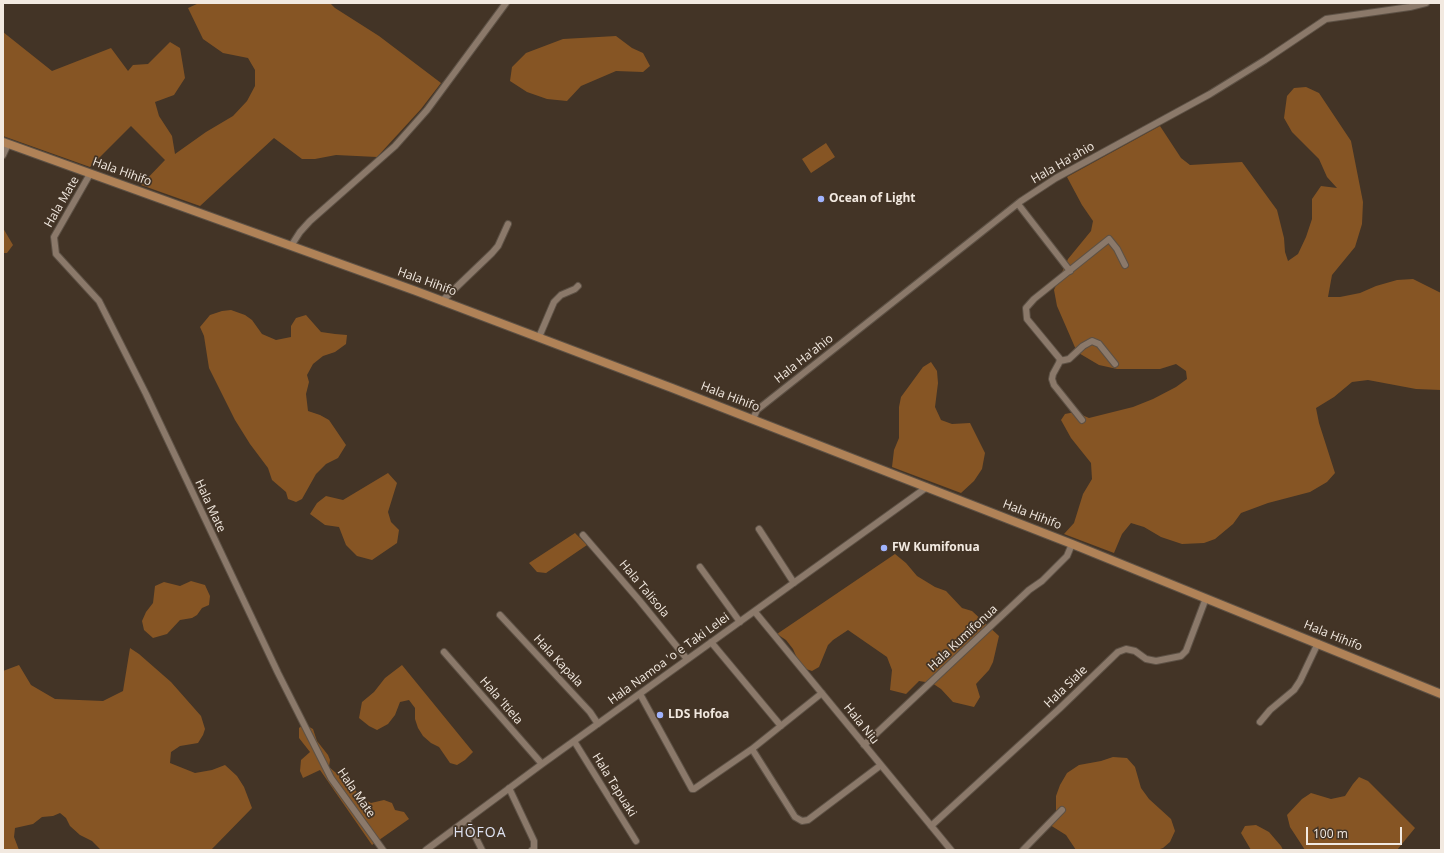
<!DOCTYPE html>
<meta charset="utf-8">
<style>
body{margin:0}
#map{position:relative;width:1444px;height:853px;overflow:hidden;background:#433426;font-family:"Open Sans",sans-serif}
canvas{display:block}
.frame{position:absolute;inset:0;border:4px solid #f2e9e0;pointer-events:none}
.scale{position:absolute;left:1306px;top:827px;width:96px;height:18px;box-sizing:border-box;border:2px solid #f2e9e0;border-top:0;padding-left:5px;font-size:12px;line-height:14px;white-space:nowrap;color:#f2e9e0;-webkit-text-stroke:3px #433426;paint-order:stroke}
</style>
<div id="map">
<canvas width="1444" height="853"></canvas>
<div class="frame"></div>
<div class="scale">100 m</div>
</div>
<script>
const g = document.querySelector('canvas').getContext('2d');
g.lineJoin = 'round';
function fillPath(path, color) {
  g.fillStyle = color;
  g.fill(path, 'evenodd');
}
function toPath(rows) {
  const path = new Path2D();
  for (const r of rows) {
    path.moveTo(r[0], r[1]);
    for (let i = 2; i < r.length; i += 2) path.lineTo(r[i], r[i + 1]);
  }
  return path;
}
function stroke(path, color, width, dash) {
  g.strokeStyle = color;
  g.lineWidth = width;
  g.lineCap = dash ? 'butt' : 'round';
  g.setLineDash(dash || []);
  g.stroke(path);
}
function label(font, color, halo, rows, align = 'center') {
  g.font = font + ' "Open Sans",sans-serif';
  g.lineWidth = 3.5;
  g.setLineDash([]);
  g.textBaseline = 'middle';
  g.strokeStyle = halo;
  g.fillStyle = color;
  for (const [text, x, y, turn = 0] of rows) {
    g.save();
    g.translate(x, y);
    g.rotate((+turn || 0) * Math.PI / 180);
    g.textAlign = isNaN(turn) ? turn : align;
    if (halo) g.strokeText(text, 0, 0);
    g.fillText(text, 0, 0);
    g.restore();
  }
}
fillPath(toPath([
 [199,3,330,3,335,8,379,36,441,83,421,109,377,157,336,155,315,159,302,159,274,138,200,206,141,185,165,160,131,126,90,167,3,136,3,32,52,71,111,48,128,71,133,65,148,64,170,42,180,48,185,78,174,95,155,102,159,116,172,136,175,154,206,132,233,116,247,101,255,86,255,70,248,58,223,53,203,39,188,8],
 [616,36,632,48,643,53,650,66,643,72,616,71,581,86,567,101,547,99,527,92,510,81,512,67,526,53,563,39],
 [1306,87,1319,93,1351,141,1363,202,1362,224,1355,247,1332,275,1328,297,1340,297,1360,293,1376,286,1397,280,1413,279,1441,293,1441,390,1416,389,1368,380,1352,382,1334,397,1316,408,1319,423,1335,473,1327,482,1310,492,1268,503,1241,513,1233,524,1215,539,1204,543,1182,544,1161,537,1144,527,1131,523,1122,534,1114,553,1064,534,1074,523,1083,494,1092,479,1091,463,1071,438,1061,420,1065,414,1075,412,1089,418,1133,407,1153,399,1176,387,1187,379,1186,371,1176,364,1160,369,1117,369,1099,365,1077,352,1057,306,1054,290,1068,259,1091,231,1093,221,1082,205,1067,177,1160,126,1181,158,1190,165,1242,162,1277,210,1284,238,1285,252,1288,261,1298,254,1306,237,1312,219,1312,199,1321,186,1337,188,1327,177,1319,159,1292,132,1284,118,1287,96,1294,88],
 [826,143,835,157,811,173,802,159],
 [3,228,13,245,7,253,3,253],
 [231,310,245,315,252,320,262,334,276,340,291,337,291,326,296,318,306,315,321,332,335,334,347,335,346,344,335,352,323,356,313,364,307,375,309,382,306,394,308,411,320,415,329,420,346,445,338,458,326,464,316,474,302,499,296,502,288,499,286,492,272,480,268,468,250,444,235,420,209,368,204,336,200,327,210,315,222,311],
 [931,362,937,371,938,383,935,407,941,420,952,424,970,423,985,453,982,469,974,481,961,493,892,467,894,450,899,438,899,407,901,397,923,367],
 [388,473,397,483,388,512,391,522,399,530,397,543,372,560,357,556,346,545,339,527,325,525,310,514,317,503,326,496,343,500],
 [575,533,587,545,546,573,537,572,529,563],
 [895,554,906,563,917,576,935,587,946,591,962,608,972,611,999,636,993,662,989,670,976,684,980,697,974,707,953,702,941,689,932,683,919,681,906,694,890,690,892,670,887,657,848,630,833,640,828,645,819,667,812,671,806,669,799,663,793,649,786,640,777,634],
 [191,581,205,585,210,596,209,605,202,608,197,615,192,618,180,620,167,634,153,638,144,630,142,621,146,612,153,603,155,586,164,582,180,586],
 [130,648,139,654,171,682,201,716,205,729,203,735,198,743,180,746,171,752,170,763,195,773,212,770,225,765,237,776,244,787,252,808,211,850,101,850,92,841,80,835,70,826,66,818,60,813,53,816,42,817,33,824,15,828,14,837,19,850,3,850,3,671,19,665,31,685,55,699,103,701,123,691],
 [402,665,473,752,465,760,457,765,450,763,439,747,431,743,423,736,418,728,415,719,415,708,409,700,400,702,395,715,388,724,377,730,369,726,359,718,362,702,374,692,385,678],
 [304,724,313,729,317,741,328,755,330,760,329,767,354,788,361,798,371,803,384,800,392,803,395,810,404,812,409,819,372,845,320,770,303,778,300,771,301,760,310,752,299,738,299,728],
 [1113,757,1127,758,1135,767,1141,788,1149,799,1171,819,1175,831,1170,842,1163,848,1157,850,1076,850,1066,835,1050,825,1056,812,1056,796,1060,785,1067,773,1079,765,1101,761],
 [1359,777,1368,781,1415,828,1397,850,1305,850,1290,827,1287,815,1302,799,1311,793,1331,799,1345,796,1353,784],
 [1256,825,1269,832,1281,846,1283,850,1251,850,1241,833,1245,826]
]), '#865524');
const minor = toPath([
 [3,155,8,144],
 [90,174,54,237,56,254,99,301,146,394,278,673,331,778,383,850],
 [1018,204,1070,271],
 [291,246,300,232,310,221,395,146,427,110,506,3],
 [442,301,492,253,498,246,508,224],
 [539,337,554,302,561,295,575,289,578,286],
 [1060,361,1069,359,1083,346,1092,341,1099,344,1115,364],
 [753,419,757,410,1021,201,1056,178,1210,94,1265,60,1326,19,1410,7,1426,3],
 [1082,420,1054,385,1052,379,1053,374,1059,363,1060,359,1027,319,1026,308,1034,299,1109,239,1117,249,1125,265],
 [759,529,794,583],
 [583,535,639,600,687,659],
 [700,567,740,622],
 [755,612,951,850],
 [500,615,590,712,598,724],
 [711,642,781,726],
 [444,652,542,764],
 [822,693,752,749,795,817,802,821,808,820,881,765],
 [640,694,692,789,694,789,752,749],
 [1260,722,1270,710,1294,690,1300,681,1318,643],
 [574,741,636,841],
 [864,745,1029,590,1042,581,1067,556,1072,544],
 [509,788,534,841,534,849,532,850],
 [467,820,482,850],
 [931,826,1059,709,1118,652,1126,649,1135,651,1146,659,1156,661,1181,656,1186,651,1206,598],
 [426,850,542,764,927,487],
 [1023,850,1062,810]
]);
const major = toPath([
 [3,142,416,291,672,388,1072,544,1441,694]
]);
stroke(minor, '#5d5145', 8);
stroke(major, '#5d5145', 10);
stroke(minor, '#8b796a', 6);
stroke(major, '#b08257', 8);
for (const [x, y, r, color] of [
 [821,199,4,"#a0b3fd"],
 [884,548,4,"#a0b3fd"],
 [660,715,4,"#a0b3fd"]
]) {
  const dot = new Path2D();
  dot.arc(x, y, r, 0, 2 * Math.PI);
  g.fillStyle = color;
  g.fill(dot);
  stroke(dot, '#433426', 1.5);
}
label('12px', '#f2e9e0', '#433426', [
 ["Hala Ha'ahio",1063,163,-30],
 ["Hala Hihifo",122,172,20],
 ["Hala Mate",62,202,-60],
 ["Hala Hihifo",427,282,20],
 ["Hala Ha'ahio",804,359,-38],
 ["Hala Hihifo",730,397,21],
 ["Hala Mate",210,506,65],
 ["Hala Hihifo",1032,515,21],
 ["Hala Talisola",644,589,50],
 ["Hala Hihifo",1333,636,22],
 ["Hala Kumifonua",963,638,-43],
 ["Hala Namoa 'o e Taki Lelei",669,659,-36],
 ["Hala Kapala",558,661,47],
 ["Hala Siale",1066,687,-44],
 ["Hala 'Itiela",501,701,49],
 ["Hala Niu",861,724,51],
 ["Hala Tapuaki",614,785,58],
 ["Hala Mate",356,793,55]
]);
label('bold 12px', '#f2e9e0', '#433426', [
 ["Ocean of Light",829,199],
 ["FW Kumifonua",892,548],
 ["LDS Hofoa",668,715]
], 'left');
g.letterSpacing = '1px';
label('14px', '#dfe3f2', '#433426', [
 ["HŌFOA",480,833]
]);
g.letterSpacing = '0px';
</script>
